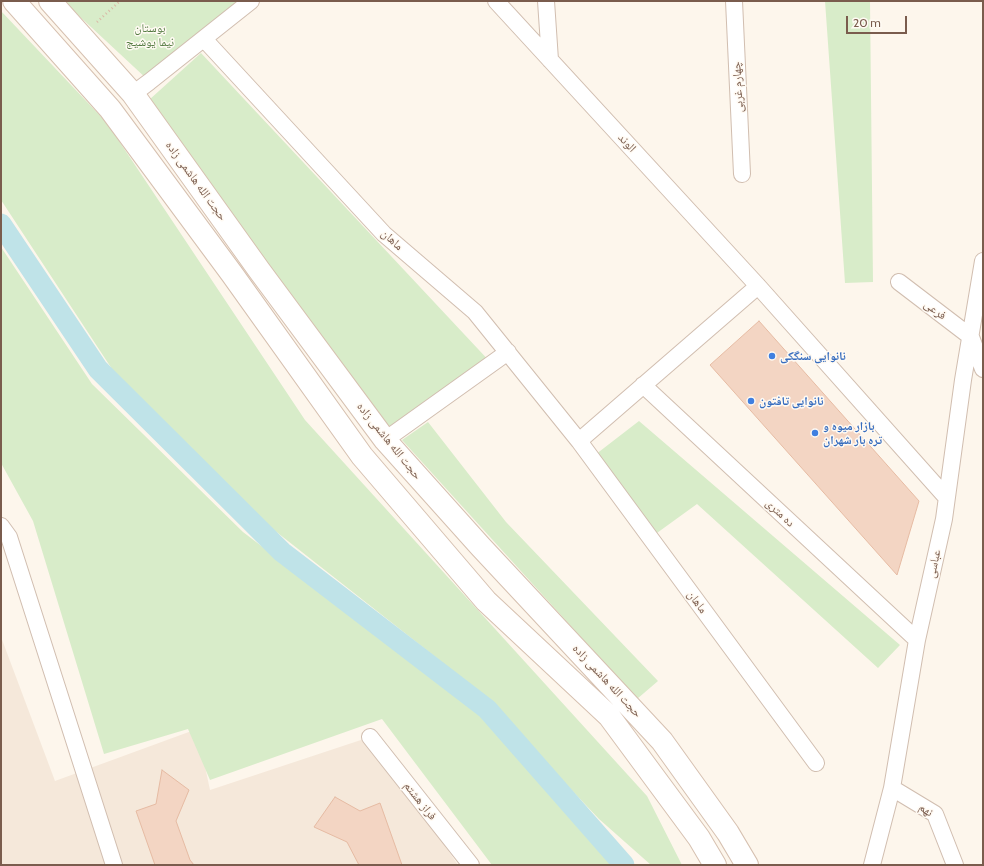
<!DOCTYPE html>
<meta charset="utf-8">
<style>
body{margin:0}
#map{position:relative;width:984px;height:866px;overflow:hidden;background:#fdf6ec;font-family:Cabin,sans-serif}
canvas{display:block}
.frame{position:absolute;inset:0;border:2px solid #7a5c4d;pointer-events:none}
.scale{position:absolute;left:846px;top:16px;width:61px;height:18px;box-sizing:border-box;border:2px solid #7a5c4d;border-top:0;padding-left:5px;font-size:12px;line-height:14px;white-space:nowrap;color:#7a5c4d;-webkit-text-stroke:3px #fffaf3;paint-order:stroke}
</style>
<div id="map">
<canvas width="984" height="866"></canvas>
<div class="frame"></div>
<div class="scale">20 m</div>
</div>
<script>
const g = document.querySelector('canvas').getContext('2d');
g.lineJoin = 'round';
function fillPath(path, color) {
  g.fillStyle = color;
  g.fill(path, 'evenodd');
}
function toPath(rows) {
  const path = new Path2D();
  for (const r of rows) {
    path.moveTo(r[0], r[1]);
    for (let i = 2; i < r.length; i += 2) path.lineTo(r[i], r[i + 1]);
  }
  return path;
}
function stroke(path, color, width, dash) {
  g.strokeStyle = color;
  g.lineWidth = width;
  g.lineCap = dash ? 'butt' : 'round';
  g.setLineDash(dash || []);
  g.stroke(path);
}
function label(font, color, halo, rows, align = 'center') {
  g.font = font + ' Cabin,"Noto Naskh Arabic",sans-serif';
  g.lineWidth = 3;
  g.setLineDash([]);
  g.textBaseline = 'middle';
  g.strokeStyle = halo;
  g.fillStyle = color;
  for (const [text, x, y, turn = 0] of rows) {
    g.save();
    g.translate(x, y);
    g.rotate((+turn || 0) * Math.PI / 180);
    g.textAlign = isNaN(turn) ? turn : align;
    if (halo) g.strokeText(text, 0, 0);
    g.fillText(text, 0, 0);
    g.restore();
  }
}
fillPath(toPath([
 [1,637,55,781,197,729,210,790,370,737,458,865,1,865]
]), '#f5e8da');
fillPath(toPath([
 [63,1,250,1,148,80],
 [825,1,870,1,873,282,845,283],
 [1,11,107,123,305,420,647,796,682,865,651,865,599,819,476,689,260,519,112,369,1,200],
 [201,53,493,365,391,432,149,100],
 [1,247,92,384,243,532,471,706,612,865,492,865,382,719,210,780,188,729,104,754,33,521,1,463],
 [639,421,900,645,878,668,697,504,650,538,591,458],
 [428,422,506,522,658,681,637,699,402,440]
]), '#d8ecc9');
stroke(toPath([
 [1,224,98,369,282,552,487,709,624,865]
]), '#bfe3e8', 21);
const building = toPath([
 [759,321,919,501,897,575,710,365,759,321],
 [162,770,189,790,176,821,190,860,194,865,155,865,136,811,156,804,162,770],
 [335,797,360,811,380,803,402,865,359,865,347,842,314,827,335,797]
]);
fillPath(building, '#f3d5c3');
stroke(building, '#e6bba3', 1);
const street = toPath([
 [496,1,758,286,946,497],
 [546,1,550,60],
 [734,1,742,174],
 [204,39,384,234,475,312,579,441],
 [133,94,149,82,251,1],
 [899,282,971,337,983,369],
 [758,286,579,441,816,763],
 [643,385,917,640],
 [385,440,508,352],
 [1,526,9,537,114,865],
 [370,737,471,865],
 [892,788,935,814,955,865],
 [872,865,892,788,917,640,944,519,963,380,983,261]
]);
const secondary = toPath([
 [14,1,110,109,232,274,362,456,486,601,609,716,699,838,715,865],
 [50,1,133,94,259,270,385,440,480,546,662,741,728,833,747,865]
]);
stroke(street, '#d1beb0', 18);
stroke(secondary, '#d6c0b0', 24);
stroke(toPath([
 [97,22,120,1]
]), '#d9b8a5', 2.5, [1, 3]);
stroke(street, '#fff', 16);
stroke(secondary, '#fff', 22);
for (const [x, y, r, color] of [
 [772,356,4,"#3f7fe0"],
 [751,401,4,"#3f7fe0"],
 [815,433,4,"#3f7fe0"]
]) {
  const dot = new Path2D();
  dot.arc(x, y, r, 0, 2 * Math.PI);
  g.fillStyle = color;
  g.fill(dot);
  stroke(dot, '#fffaf3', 1.5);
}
label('12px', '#537a41', '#fffaf3', [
 ["بوستان",150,28],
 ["نیما یوشیج",150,42]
]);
label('12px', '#7a5c4d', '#fffaf3', [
 ["چهارم غربی",738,87,-93],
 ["الوند",627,143,47],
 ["حجت الله هاشمی زاده",196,181,54],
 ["ماهان",392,240,42],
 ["فرعی",935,310,37],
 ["حجت الله هاشمی زاده",389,441,51],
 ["ده متری",780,513,43],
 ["عباسی",934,564,-78],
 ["ماهان",697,602,54],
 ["حجت الله هاشمی زاده",607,681,47],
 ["فراز هشتم",420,801,52],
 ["نهم",926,810,35]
]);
label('bold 12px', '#366cbe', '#fffaf3', [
 ["نانوایی سنگکی",780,356],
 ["نانوایی تافتون",759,401],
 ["بازار میوه و",823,426],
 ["تره بار شهران",823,440]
], 'left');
</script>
